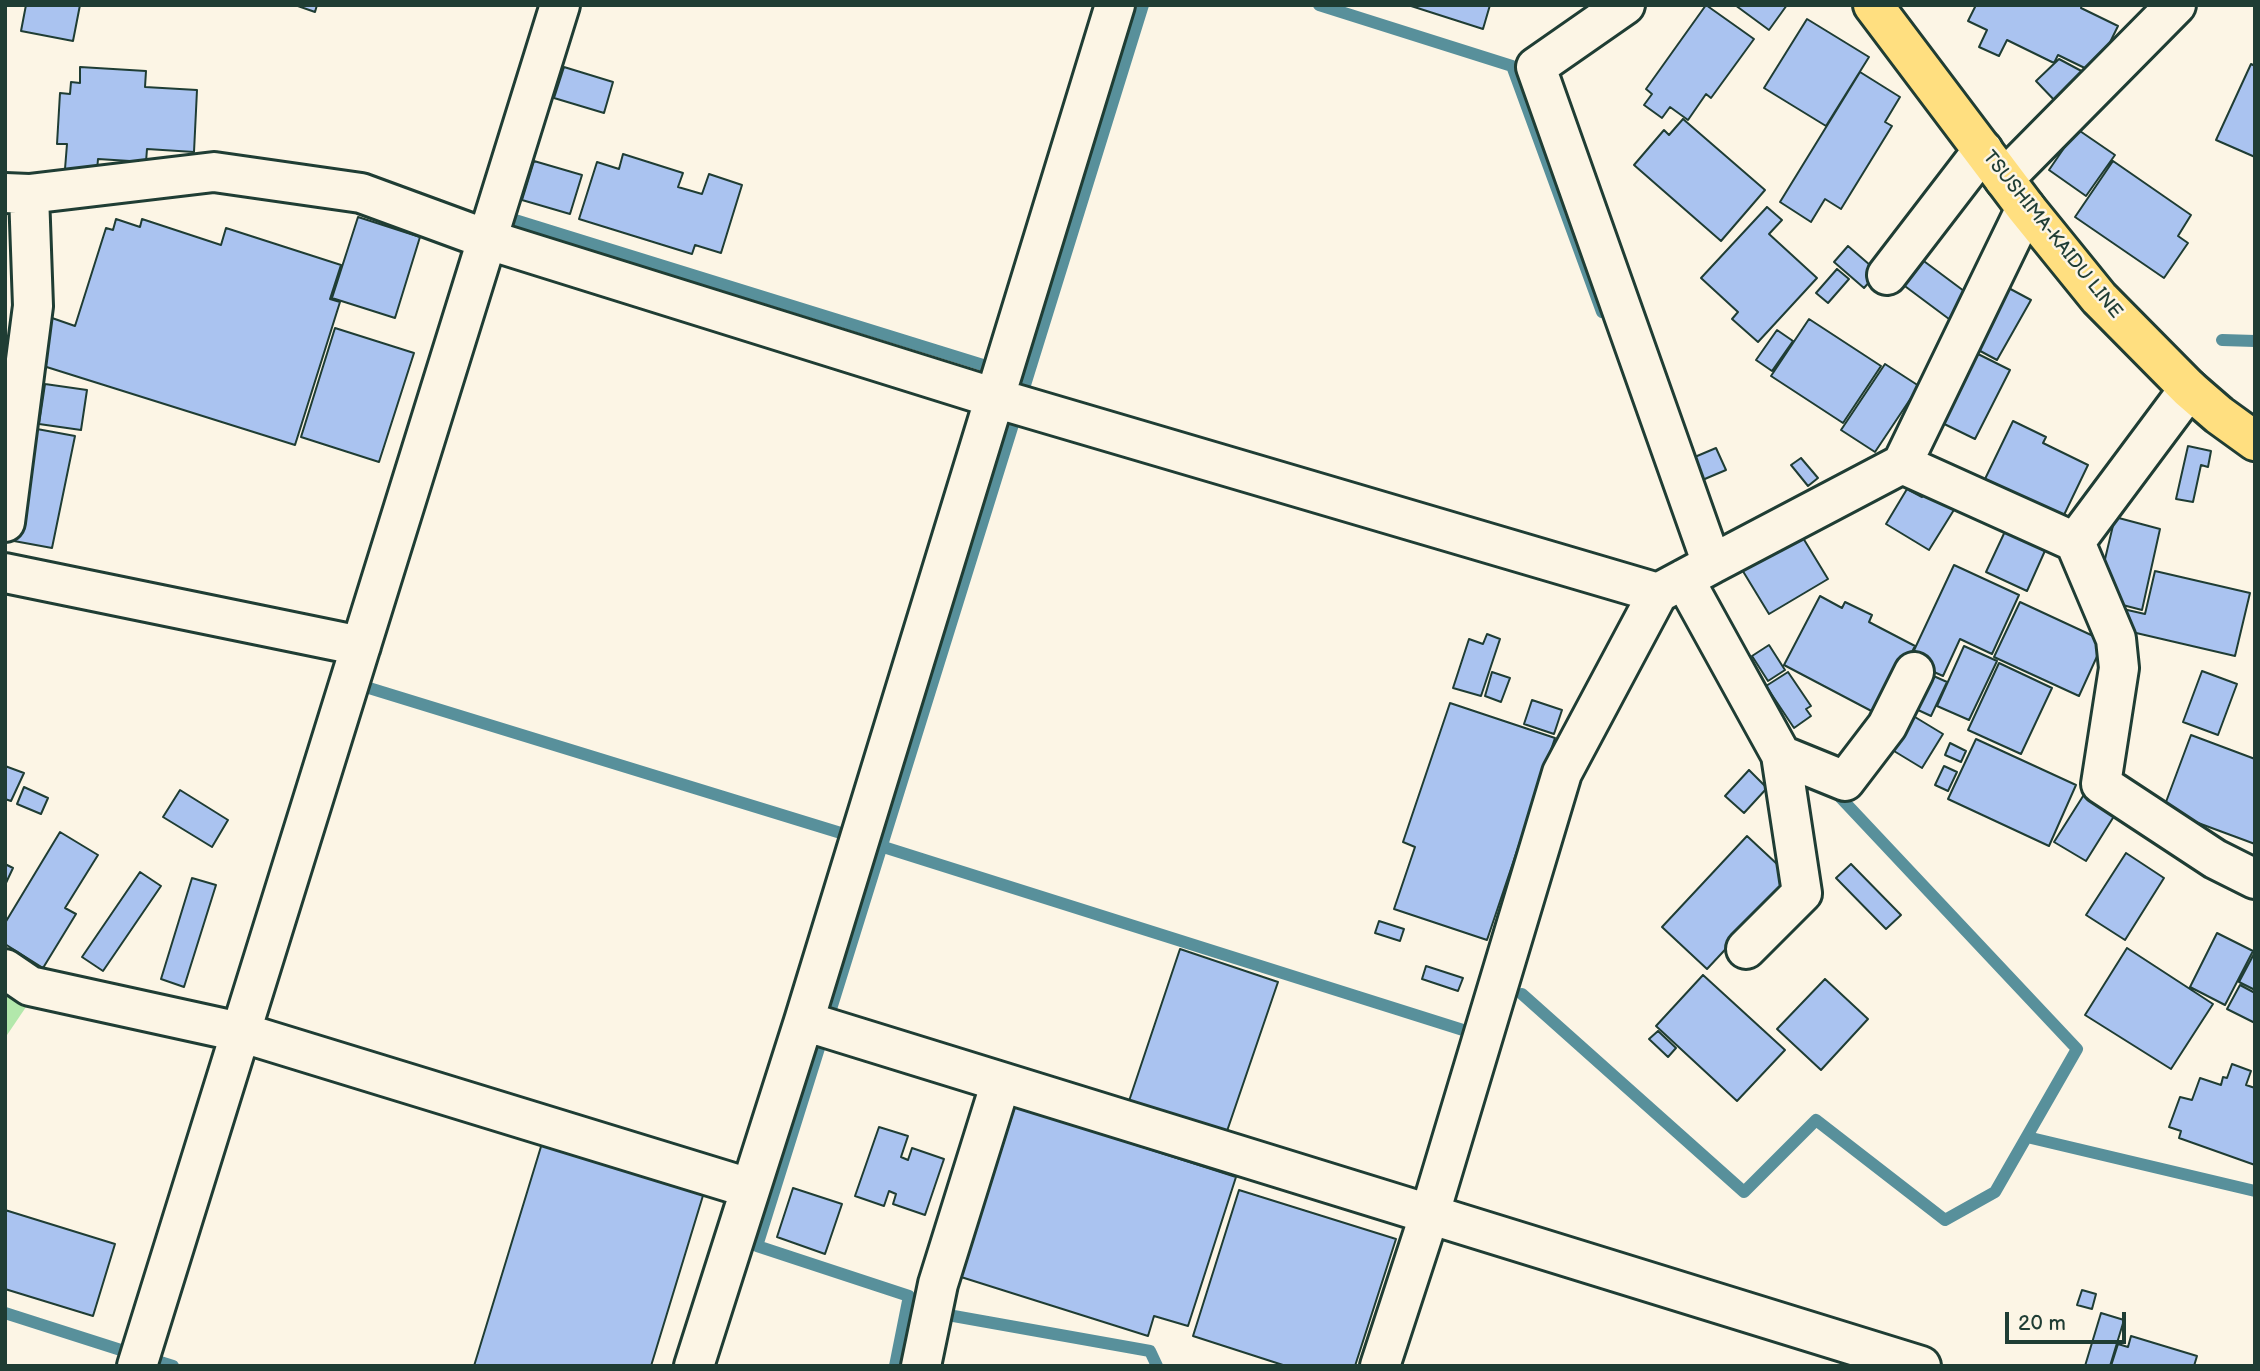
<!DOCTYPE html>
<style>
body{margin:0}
#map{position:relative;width:2260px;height:1371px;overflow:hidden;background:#fcf5e5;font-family:"Balsamiq Sans",sans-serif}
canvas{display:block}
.frame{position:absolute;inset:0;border:7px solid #1f3d34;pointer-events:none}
.scale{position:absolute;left:2005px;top:1312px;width:121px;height:32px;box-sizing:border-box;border:4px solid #1f3d34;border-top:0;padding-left:9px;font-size:21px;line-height:24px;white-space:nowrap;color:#1f3d34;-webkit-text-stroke:5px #fcf5e5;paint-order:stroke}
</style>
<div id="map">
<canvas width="2260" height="1371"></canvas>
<div class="frame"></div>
<div class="scale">20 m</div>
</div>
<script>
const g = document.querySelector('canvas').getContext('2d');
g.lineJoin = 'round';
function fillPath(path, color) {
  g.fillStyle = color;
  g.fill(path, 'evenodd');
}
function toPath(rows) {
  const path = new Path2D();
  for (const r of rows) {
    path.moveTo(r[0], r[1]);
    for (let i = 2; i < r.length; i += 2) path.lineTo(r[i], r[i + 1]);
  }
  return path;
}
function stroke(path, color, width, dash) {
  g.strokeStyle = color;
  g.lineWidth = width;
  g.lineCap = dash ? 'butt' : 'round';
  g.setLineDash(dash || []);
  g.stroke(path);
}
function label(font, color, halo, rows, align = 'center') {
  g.font = font + ' "Balsamiq Sans",sans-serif';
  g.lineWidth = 5;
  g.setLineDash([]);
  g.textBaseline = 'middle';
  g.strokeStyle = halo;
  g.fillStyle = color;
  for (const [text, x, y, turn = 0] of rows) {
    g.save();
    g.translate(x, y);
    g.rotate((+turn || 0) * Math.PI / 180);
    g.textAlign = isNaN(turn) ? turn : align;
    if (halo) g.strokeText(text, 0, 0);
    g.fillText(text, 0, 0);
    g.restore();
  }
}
fillPath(toPath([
 [5,993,26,1007,5,1038]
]), '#b2e8ab');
stroke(toPath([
 [1319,5,1512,66,1602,312],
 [515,220,983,365],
 [2222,340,2255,341],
 [1025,385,1143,5],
 [369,688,844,834],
 [874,844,1463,1030],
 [1522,994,1744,1192,1816,1120,1945,1220,1995,1192,2077,1049,1839,796],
 [831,1009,1015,418],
 [820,1045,757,1246,909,1296,895,1366],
 [2027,1137,2255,1191],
 [5,1313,127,1352],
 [948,1315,1150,1351,1157,1366],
 [154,1360,173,1366]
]), '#58909b', 12);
const building = toPath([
 [26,5,80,5,73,41,21,31,26,5],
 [295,5,317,5,315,12,295,5],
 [1408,5,1490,5,1483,29,1408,5],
 [1706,5,1754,39,1711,98,1706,94,1688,120,1670,107,1662,118,1644,105,1652,94,1646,89,1706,5],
 [1735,5,1787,5,1769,30,1735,5],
 [1976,5,2082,5,2081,8,2118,26,2095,73,2058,55,2054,63,2007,40,1999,56,1979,47,1987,30,1968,21,1976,5],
 [1807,19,1869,57,1826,126,1764,88,1807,19],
 [2059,59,2087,74,2057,103,2036,81,2059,59],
 [2251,64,2255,66,2255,157,2216,140,2251,64],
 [80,67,146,71,145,87,197,90,194,152,147,149,146,162,98,159,97,171,65,169,67,144,57,144,60,93,70,94,71,82,80,83,80,67],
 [564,67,613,82,604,113,554,98,564,67],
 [1860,72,1900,97,1885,122,1892,126,1841,209,1825,199,1811,222,1780,202,1860,72],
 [1683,119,1765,190,1721,241,1634,165,1664,130,1669,135,1683,119],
 [2077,129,2115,155,2086,196,2049,170,2077,129],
 [623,154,683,173,678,187,702,194,709,174,742,185,721,253,695,245,692,254,579,219,597,162,619,169,623,154],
 [534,161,582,175,570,214,522,200,534,161],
 [2113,161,2191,215,2178,236,2188,243,2164,278,2075,217,2113,161],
 [1767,207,1782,220,1769,234,1817,278,1758,342,1732,319,1738,312,1701,278,1767,207],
 [358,217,420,237,395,318,332,298,358,217],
 [116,219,140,227,142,219,221,245,226,228,341,265,330,299,340,302,295,445,37,364,52,318,75,326,106,228,113,230,116,219],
 [1848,246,1878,272,1864,288,1834,262,1848,246],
 [1913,253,1968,294,1949,319,1894,278,1913,253],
 [1837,269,1849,279,1828,303,1816,293,1837,269],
 [2003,285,2031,300,1997,360,1969,345,2003,285],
 [1809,319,1881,366,1843,423,1771,376,1809,319],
 [335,328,414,353,379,462,301,437,335,328],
 [1777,330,1793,341,1772,371,1756,360,1777,330],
 [1966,348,2010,370,1975,439,1932,418,1966,348],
 [1885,364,1919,386,1875,452,1841,430,1885,364],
 [45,384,87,390,81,430,39,424,45,384],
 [2013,421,2046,437,2043,443,2088,465,2063,517,1985,479,2013,421],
 [37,429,75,436,52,548,14,541,37,429],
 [2188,446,2211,451,2208,467,2201,465,2193,502,2176,499,2188,446],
 [1716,448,1726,470,1700,481,1690,459,1716,448],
 [1801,458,1818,478,1808,486,1791,465,1801,458],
 [1928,487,1957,505,1929,550,1886,524,1907,489,1922,497,1928,487],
 [2115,517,2160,529,2142,610,2111,602,2101,576,2115,517],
 [2008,525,2048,544,2027,591,1986,572,2008,525],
 [1800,533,1828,579,1769,614,1741,568,1800,533],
 [1954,565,2019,595,1992,654,1960,639,1943,676,1909,661,1954,565],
 [2155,571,2250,593,2235,656,2119,629,2123,609,2145,614,2155,571],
 [1820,596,1842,608,1845,602,1872,615,1869,622,1915,646,1879,715,1784,665,1820,596],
 [2020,602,2104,641,2079,696,1994,657,2020,602],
 [1487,634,1500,639,1481,696,1453,688,1469,639,1483,644,1487,634],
 [1769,645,1785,670,1768,681,1752,656,1769,645],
 [1964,646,1997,661,1969,720,1937,706,1964,646],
 [1999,663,2052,688,2021,754,1968,730,1999,663],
 [1918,669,1947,682,1931,716,1903,703,1918,669],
 [2202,671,2237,684,2218,735,2183,722,2202,671],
 [1492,672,1510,678,1501,702,1485,696,1492,672],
 [1788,672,1811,706,1806,709,1811,716,1794,728,1766,686,1788,672],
 [1532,700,1562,710,1554,734,1524,724,1532,700],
 [1450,703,1555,738,1487,940,1394,909,1415,847,1403,842,1450,703],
 [1910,714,1943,734,1922,768,1889,748,1910,714],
 [2191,735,2255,759,2255,844,2163,810,2191,735],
 [1976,739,2076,785,2049,846,1948,799,1976,739],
 [1950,743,1966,751,1961,762,1945,755,1950,743],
 [5,766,24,773,11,801,5,799,5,766],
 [1944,766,1957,772,1948,791,1935,785,1944,766],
 [1749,770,1767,788,1744,813,1725,796,1749,770],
 [24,787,48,798,41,814,17,804,24,787],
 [180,790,228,820,212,847,163,817,180,790],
 [2085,793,2116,813,2086,861,2054,842,2085,793],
 [60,832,98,855,65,908,76,914,43,968,5,944,5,923,60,832],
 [1747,836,1792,878,1707,969,1662,927,1747,836],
 [2126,853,2164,878,2125,940,2086,915,2126,853],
 [5,864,13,868,5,885,5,864],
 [1851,864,1901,915,1886,929,1836,878,1851,864],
 [140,872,161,886,103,971,82,957,140,872],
 [192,878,216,885,184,987,161,979,192,878],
 [1379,921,1404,929,1400,941,1375,933,1379,921],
 [2217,933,2253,951,2225,1005,2190,987,2217,933],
 [2127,948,2213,1004,2171,1069,2085,1015,2127,948],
 [1180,949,1278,982,1226,1134,1129,1101,1180,949],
 [2255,952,2255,990,2239,982,2255,952],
 [1426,966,1463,978,1458,991,1422,979,1426,966],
 [1703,975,1785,1050,1737,1101,1656,1026,1703,975],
 [1825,979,1868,1019,1821,1070,1777,1029,1825,979],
 [2240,985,2255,993,2255,1023,2227,1009,2240,985],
 [1658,1031,1676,1048,1668,1057,1649,1039,1658,1031],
 [2232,1064,2251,1071,2246,1085,2255,1088,2255,1165,2179,1138,2181,1131,2169,1127,2180,1097,2192,1100,2200,1078,2221,1085,2223,1077,2227,1078,2232,1064],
 [1015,1106,1236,1177,1188,1326,1154,1316,1148,1336,961,1277,1015,1106],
 [879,1127,908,1136,901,1157,908,1160,912,1148,944,1159,925,1215,893,1204,896,1194,889,1191,884,1206,855,1196,879,1127],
 [543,1140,705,1189,651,1366,474,1366,543,1140],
 [793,1188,842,1204,825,1254,777,1237,793,1188],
 [1239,1190,1396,1239,1355,1366,1286,1366,1193,1336,1239,1190],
 [5,1210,115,1244,93,1316,5,1289,5,1210],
 [2082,1290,2096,1294,2092,1309,2077,1305,2082,1290],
 [2101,1313,2124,1320,2110,1366,2085,1366,2101,1313],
 [2131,1336,2197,1356,2194,1366,2111,1366,2118,1344,2128,1347,2131,1336]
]);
fillPath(building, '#aac3f0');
stroke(building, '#1f3d34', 2);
const minor = toPath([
 [2004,179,2176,5],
 [5,193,29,194,214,172,361,193,489,240,995,398,1658,593],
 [1887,275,1983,150],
 [1902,464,2075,542,2189,389],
 [5,522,33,306,29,194],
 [2075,542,2116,639,2119,668,2101,784,2215,859,2255,879],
 [1712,564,1902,464,2026,208],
 [5,573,361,646],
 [1684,579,1781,755,1802,893,1746,949],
 [1781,755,1845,781,1887,726,1914,672],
 [5,969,30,986,240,1032,749,1188],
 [804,1021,1921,1366],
 [137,1366,560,5],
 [694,1366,804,1021,1115,5],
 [921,1366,938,1284,1001,1082],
 [1380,1366,1430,1213,1562,773,1658,593,1712,564,1536,67,1625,5]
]);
const major = toPath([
 [1873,5,2026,208,2099,298,2189,389,2219,415,2255,441]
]);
stroke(minor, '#1f3d34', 44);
stroke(major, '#1f3d34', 44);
stroke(minor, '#fcf5e5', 38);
stroke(major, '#ffdf80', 38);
label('19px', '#1f3d34', '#fcf5e5', [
 ["TSUSHIMA-KAIDU LINE",2052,235,51]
]);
</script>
